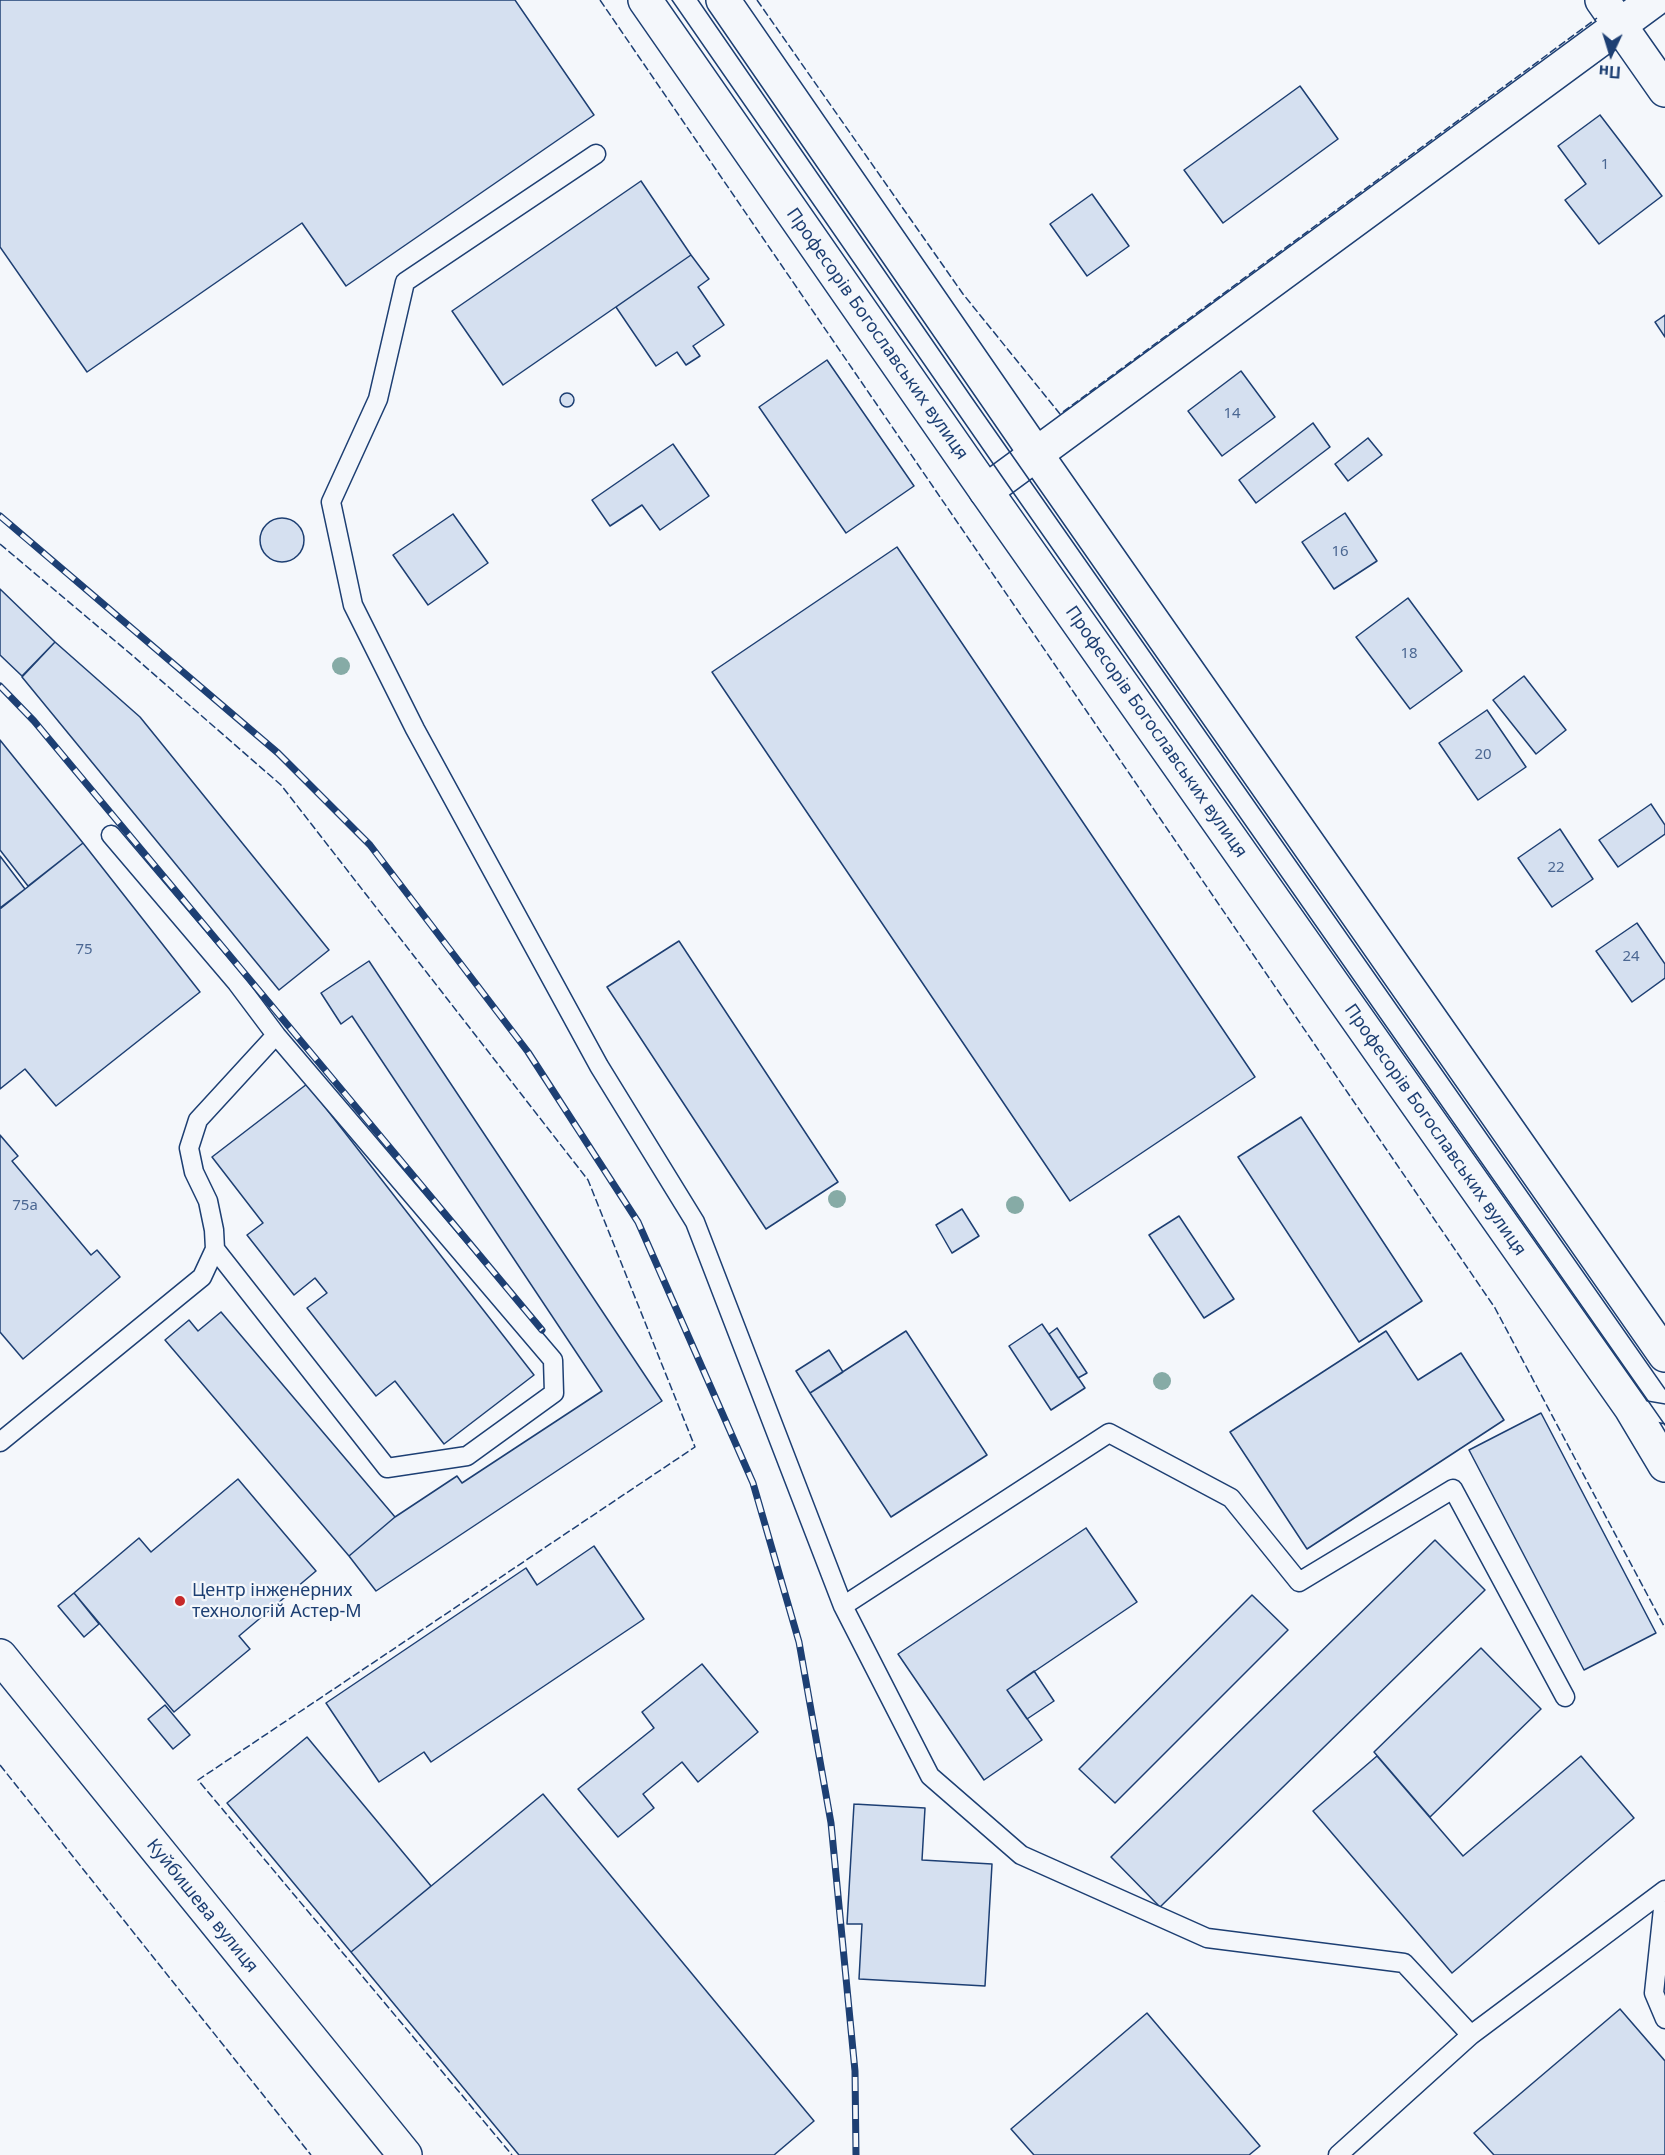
<!DOCTYPE html>
<meta charset="utf-8">
<style>
body{margin:0}
#map{position:relative;width:1665px;height:2155px;overflow:hidden;background:#f4f7fb;font-family:"Noto Sans",sans-serif}
canvas{display:block}
.north{position:absolute;left:1581px;top:24px;width:60px;height:60px;-webkit-text-stroke:4px #f4f7fb;paint-order:stroke;rotate:184deg;font-size:16px;font-weight:700;line-height:24px;text-align:center;color:#1d3f73}
.north::after{content:'';display:block;margin:auto;width:21px;height:27px;background:#1d3f73;clip-path:polygon(50% 0,100% 100%,50% 72%,0 100%)}
</style>
<div id="map">
<canvas width="1665" height="2155"></canvas>
<div class="north">Пн</div>
</div>
<script>
const g = document.querySelector('canvas').getContext('2d');
g.lineJoin = 'round';
function fillPath(path, color) {
  g.fillStyle = color;
  g.fill(path, 'evenodd');
}
function toPath(rows) {
  const path = new Path2D();
  for (const r of rows) {
    if (r.length === 3) {
      path.moveTo(r[0] + r[2], r[1]);
      path.arc(r[0], r[1], r[2], 0, 2 * Math.PI);
      continue;
    }
    path.moveTo(r[0], r[1]);
    for (let i = 2; i < r.length; i += 2) path.lineTo(r[i], r[i + 1]);
  }
  return path;
}
function stroke(path, color, width, dash) {
  g.strokeStyle = color;
  g.lineWidth = width;
  g.lineCap = dash ? 'butt' : 'round';
  g.setLineDash(dash || []);
  g.stroke(path);
}
function label(font, color, halo, rows, align = 'center') {
  g.font = font + ' "Noto Sans",sans-serif';
  g.lineWidth = 4.5;
  g.setLineDash([]);
  g.textBaseline = 'middle';
  g.strokeStyle = halo;
  g.fillStyle = color;
  for (const [text, x, y, turn = 0] of rows) {
    g.save();
    g.translate(x, y);
    g.rotate((+turn || 0) * Math.PI / 180);
    g.textAlign = isNaN(turn) ? turn : align;
    if (halo) g.strokeText(text, 0, 0);
    g.fillText(text, 0, 0);
    g.restore();
  }
}
const building = toPath([
 [0,0,515,0,594,115,346,286,302,223,87,372,0,247,0,0],
 [1300,86,1338,139,1223,223,1184,170,1300,86],
 [1600,115,1662,196,1599,244,1565,200,1586,184,1558,146,1600,115],
 [641,181,691,255,503,385,452,311,641,181],
 [1092,194,1129,246,1087,276,1050,224,1092,194],
 [691,255,709,279,698,287,724,325,693,346,700,356,686,365,677,352,656,366,616,307,691,255],
 [1665,315,1665,337,1655,322,1665,315],
 [827,360,914,486,846,533,759,407,827,360],
 [1241,371,1275,417,1222,456,1188,411,1241,371],
 [567,400,7],
 [1313,423,1330,447,1256,503,1239,480,1313,423],
 [1368,438,1382,455,1348,481,1335,464,1368,438],
 [673,444,709,496,660,530,642,505,610,526,592,500,673,444],
 [1345,513,1377,561,1334,589,1302,542,1345,513],
 [453,514,488,563,428,605,393,555,453,514],
 [282,540,22],
 [897,547,1255,1077,1070,1201,712,672,897,547],
 [0,589,55,642,22,676,0,655,0,589],
 [1408,598,1462,671,1410,709,1356,637,1408,598],
 [55,642,140,717,329,950,279,990,22,677,55,642],
 [1524,676,1566,730,1536,754,1493,700,1524,676],
 [1487,710,1526,767,1478,800,1439,743,1487,710],
 [0,740,83,843,28,886,0,850,0,740],
 [1651,804,1665,825,1665,834,1618,867,1599,840,1651,804],
 [1560,829,1593,879,1552,907,1518,858,1560,829],
 [83,843,200,992,56,1106,25,1069,0,1089,0,909,83,843],
 [0,856,25,889,0,908,0,856],
 [1637,923,1665,964,1665,978,1632,1002,1596,951,1637,923],
 [679,941,838,1182,766,1229,607,987,679,941],
 [369,961,662,1401,376,1591,349,1556,395,1517,457,1476,462,1483,602,1391,352,1016,341,1024,321,993,369,961],
 [307,1084,534,1375,444,1444,395,1381,376,1396,307,1308,327,1293,315,1278,294,1295,247,1235,263,1223,212,1157,307,1084],
 [1301,1117,1422,1301,1359,1342,1238,1157,1301,1117],
 [0,1135,18,1156,12,1161,91,1255,97,1250,120,1277,23,1359,0,1332,0,1135],
 [962,1209,979,1236,952,1253,936,1225,962,1209],
 [1179,1216,1234,1299,1204,1318,1149,1235,1179,1216],
 [221,1312,395,1517,349,1556,165,1340,189,1320,198,1331,221,1312],
 [1042,1324,1085,1388,1051,1410,1009,1346,1042,1324],
 [1057,1328,1087,1373,1078,1378,1049,1334,1057,1328],
 [906,1331,987,1455,891,1517,810,1393,906,1331],
 [1386,1331,1418,1380,1461,1353,1504,1420,1307,1549,1230,1432,1386,1331],
 [829,1350,843,1372,810,1393,796,1371,829,1350],
 [1541,1413,1656,1633,1584,1670,1469,1450,1541,1413],
 [238,1479,316,1571,239,1636,250,1649,174,1712,74,1593,139,1538,151,1552,238,1479],
 [1086,1528,1137,1602,1007,1690,1042,1740,984,1780,898,1654,1086,1528],
 [1435,1540,1485,1590,1160,1907,1111,1857,1435,1540],
 [594,1546,644,1619,431,1762,424,1752,379,1782,326,1703,526,1568,537,1585,594,1546],
 [74,1593,99,1624,84,1637,58,1606,74,1593],
 [1252,1595,1288,1630,1115,1803,1079,1769,1252,1595],
 [1481,1648,1541,1709,1430,1817,1374,1752,1481,1648],
 [702,1664,758,1732,698,1782,682,1762,643,1794,654,1808,618,1837,578,1789,654,1728,642,1712,702,1664],
 [1034,1671,1054,1701,1027,1719,1007,1690,1034,1671],
 [165,1705,190,1735,173,1749,148,1719,165,1705],
 [307,1737,431,1886,351,1952,227,1803,307,1737],
 [1377,1756,1463,1856,1581,1756,1634,1818,1452,1973,1313,1811,1377,1756],
 [543,1794,814,2121,774,2155,519,2155,351,1952,543,1794],
 [854,1804,925,1808,922,1860,992,1864,985,1986,859,1979,862,1924,847,1924,854,1804],
 [1620,2009,1665,2061,1665,2155,1494,2155,1474,2133,1620,2009],
 [1147,2013,1260,2146,1249,2155,1034,2155,1011,2129,1147,2013]
]);
fillPath(building, '#d5e0f0');
stroke(building, '#1d3f73', 1.5);
const lane = toPath([
 [596,154,405,282,378,399,331,502,353,605,415,729,599,1066,695,1222,843,1606,930,1776,1021,1855,1207,1938,1404,1963,1471,2035],
 [215,1249,387,1468,467,1456,554,1393,553,1360,276,1035],
 [1631,1408,1665,1414],
 [0,1442,202,1277,215,1249,214,1230,208,1201,194,1172,189,1148,198,1120,276,1035,237,983,111,835],
 [843,1606,1109,1433,1231,1498,1299,1582,1453,1489,1565,1697],
 [1665,1890,1654,1993,1665,2019],
 [1338,2155,1471,2035,1665,1890]
]);
const street = toPath([
 [1602,0,1665,90],
 [986,491,1654,0]
]);
const secondary = toPath([
 [645,0,986,491,1631,1408,1665,1465],
 [723,0,1036,454,1665,1355],
 [0,1656,405,2155]
]);
stroke(lane, '#1d3f73', 21);
stroke(street, '#1d3f73', 36);
stroke(secondary, '#1d3f73', 36);
stroke(lane, '#f4f7fb', 18);
stroke(street, '#f4f7fb', 33);
stroke(secondary, '#f4f7fb', 33);
stroke(toPath([
 [672,0,1003,478,1665,1425],
 [698,0,972,398,1665,1389]
]), '#1d3f73', 1.5);
const rail = toPath([
 [0,516,278,753,370,845,528,1052,638,1222,753,1483,799,1642,831,1823,855,2071,856,2155],
 [0,686,34,721,542,1330]
]);
stroke(rail, '#1d3f73', 7);
stroke(rail, '#f4f7fb', 4.5, [14]);
stroke(toPath([
 [600,0,1495,1308,1665,1628],
 [757,0,963,294,1060,414,1597,18],
 [0,544,133,656,281,785,588,1180,695,1447,198,1780,512,2155],
 [0,1765,311,2155]
]), '#1d3f73', 1.5, [8, 3]);
g.fillStyle = '#86aba6';
for (const [x, y] of [
 [341,666],
 [837,1199],
 [1015,1205],
 [1162,1381]
]) {
  g.beginPath();
  g.arc(x, y, 9, 0, 2 * Math.PI);
  g.fill();
}
for (const [x, y, r, color] of [
 [180,1601,6,"#c62828"]
]) {
  const dot = new Path2D();
  dot.arc(x, y, r, 0, 2 * Math.PI);
  g.fillStyle = color;
  g.fill(dot);
  stroke(dot, '#f4f7fb', 2);
}
label('15px', '#4b6792', null, [
 ["1",1605,165],
 ["14",1232,414],
 ["16",1340,552],
 ["18",1409,654],
 ["20",1483,755],
 ["22",1556,868],
 ["75",84,950],
 ["24",1631,957],
 ["75а",25,1206]
]);
label('18px', '#1d3f73', '#f4f7fb', [
 ["Професорів Богославських вулиця",877,334,55],
 ["Професорів Богославських вулиця",1156,732,55],
 ["Професорів Богославських вулиця",1435,1130,55],
 ["Куйбишева вулиця",202,1906,51]
]);
label('18px', '#1d3f73', '#f4f7fb', [
 ["Центр інженерних",192,1591],
 ["технологій Астер-М",192,1612]
], 'left');
</script>
